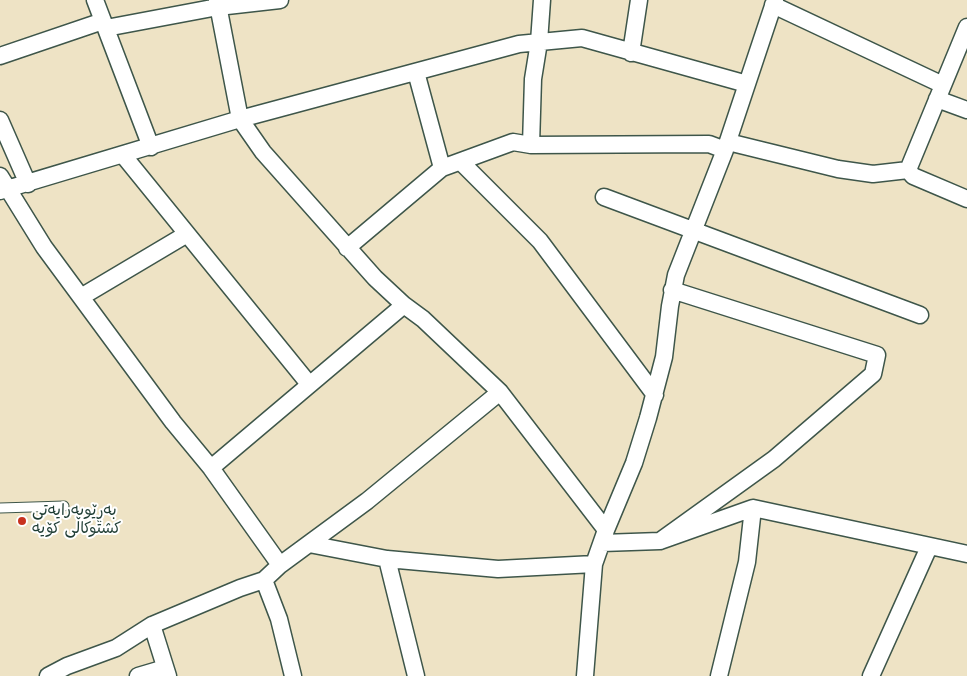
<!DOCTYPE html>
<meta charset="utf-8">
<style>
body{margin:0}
canvas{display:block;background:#eee3c5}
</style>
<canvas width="967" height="676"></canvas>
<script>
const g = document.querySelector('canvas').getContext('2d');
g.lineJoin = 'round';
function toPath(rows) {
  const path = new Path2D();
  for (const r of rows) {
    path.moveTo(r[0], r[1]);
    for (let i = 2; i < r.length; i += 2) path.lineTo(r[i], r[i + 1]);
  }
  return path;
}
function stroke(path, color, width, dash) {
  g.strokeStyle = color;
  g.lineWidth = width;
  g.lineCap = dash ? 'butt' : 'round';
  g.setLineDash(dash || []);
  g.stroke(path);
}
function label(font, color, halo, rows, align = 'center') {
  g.font = font + ' Mynerve,"Playpen Sans Arabic",sans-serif';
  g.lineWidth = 4;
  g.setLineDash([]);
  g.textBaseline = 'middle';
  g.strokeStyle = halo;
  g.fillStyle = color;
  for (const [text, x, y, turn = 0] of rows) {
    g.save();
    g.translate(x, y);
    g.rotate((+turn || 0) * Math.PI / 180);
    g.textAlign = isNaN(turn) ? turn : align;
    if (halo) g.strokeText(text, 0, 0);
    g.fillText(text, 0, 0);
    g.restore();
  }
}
const service = toPath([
 [0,508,64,506]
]);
const minor = toPath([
 [95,0,151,147],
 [217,0,240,119,263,152,375,278,404,305,423,319,500,392,606,530],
 [773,5,943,85],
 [967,27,908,170,913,176,967,199],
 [106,28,218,7,280,0],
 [631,53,639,0],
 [0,56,103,21],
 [416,72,442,168],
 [937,99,967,110],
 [0,120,28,184],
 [728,142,838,169,873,174,908,170],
 [531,145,533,79,539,42,542,0],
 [123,155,309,384],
 [461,162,540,241,655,395],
 [0,176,44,247,173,422,211,468,280,565],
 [0,191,240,119,519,44,582,38,747,84],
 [604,197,920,315],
 [347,248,442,168,513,142,531,145,709,144,725,150],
 [81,297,187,234],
 [211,468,404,305],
 [660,541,774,459,873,374,877,355,672,290],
 [602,543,660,541,753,508,967,554],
 [309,544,387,559,498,569,594,564],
 [387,559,416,676],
 [264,580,279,619,293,676],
 [152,625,168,676],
 [48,676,67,666,116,648,152,625,240,588,264,580,280,565,367,501,500,392],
 [138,676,165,668],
 [585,676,594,564,606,530,634,463,648,418,664,357,670,306,676,275,725,150,775,0],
 [719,676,747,562,753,508],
 [871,676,929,547]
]);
stroke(service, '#3e564a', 11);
stroke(minor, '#3e564a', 19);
stroke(service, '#fff', 9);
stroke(minor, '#fff', 16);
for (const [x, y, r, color] of [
 [22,521,5,"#c8321e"]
]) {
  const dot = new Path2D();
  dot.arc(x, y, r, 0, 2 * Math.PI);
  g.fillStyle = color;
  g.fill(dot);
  stroke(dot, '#fff', 2);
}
label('16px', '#1f3d34', '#fff', [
 ["بەڕێوبەرایەتی",32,512],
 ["کشتوکاڵی کۆیە",32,530]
], 'left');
</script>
